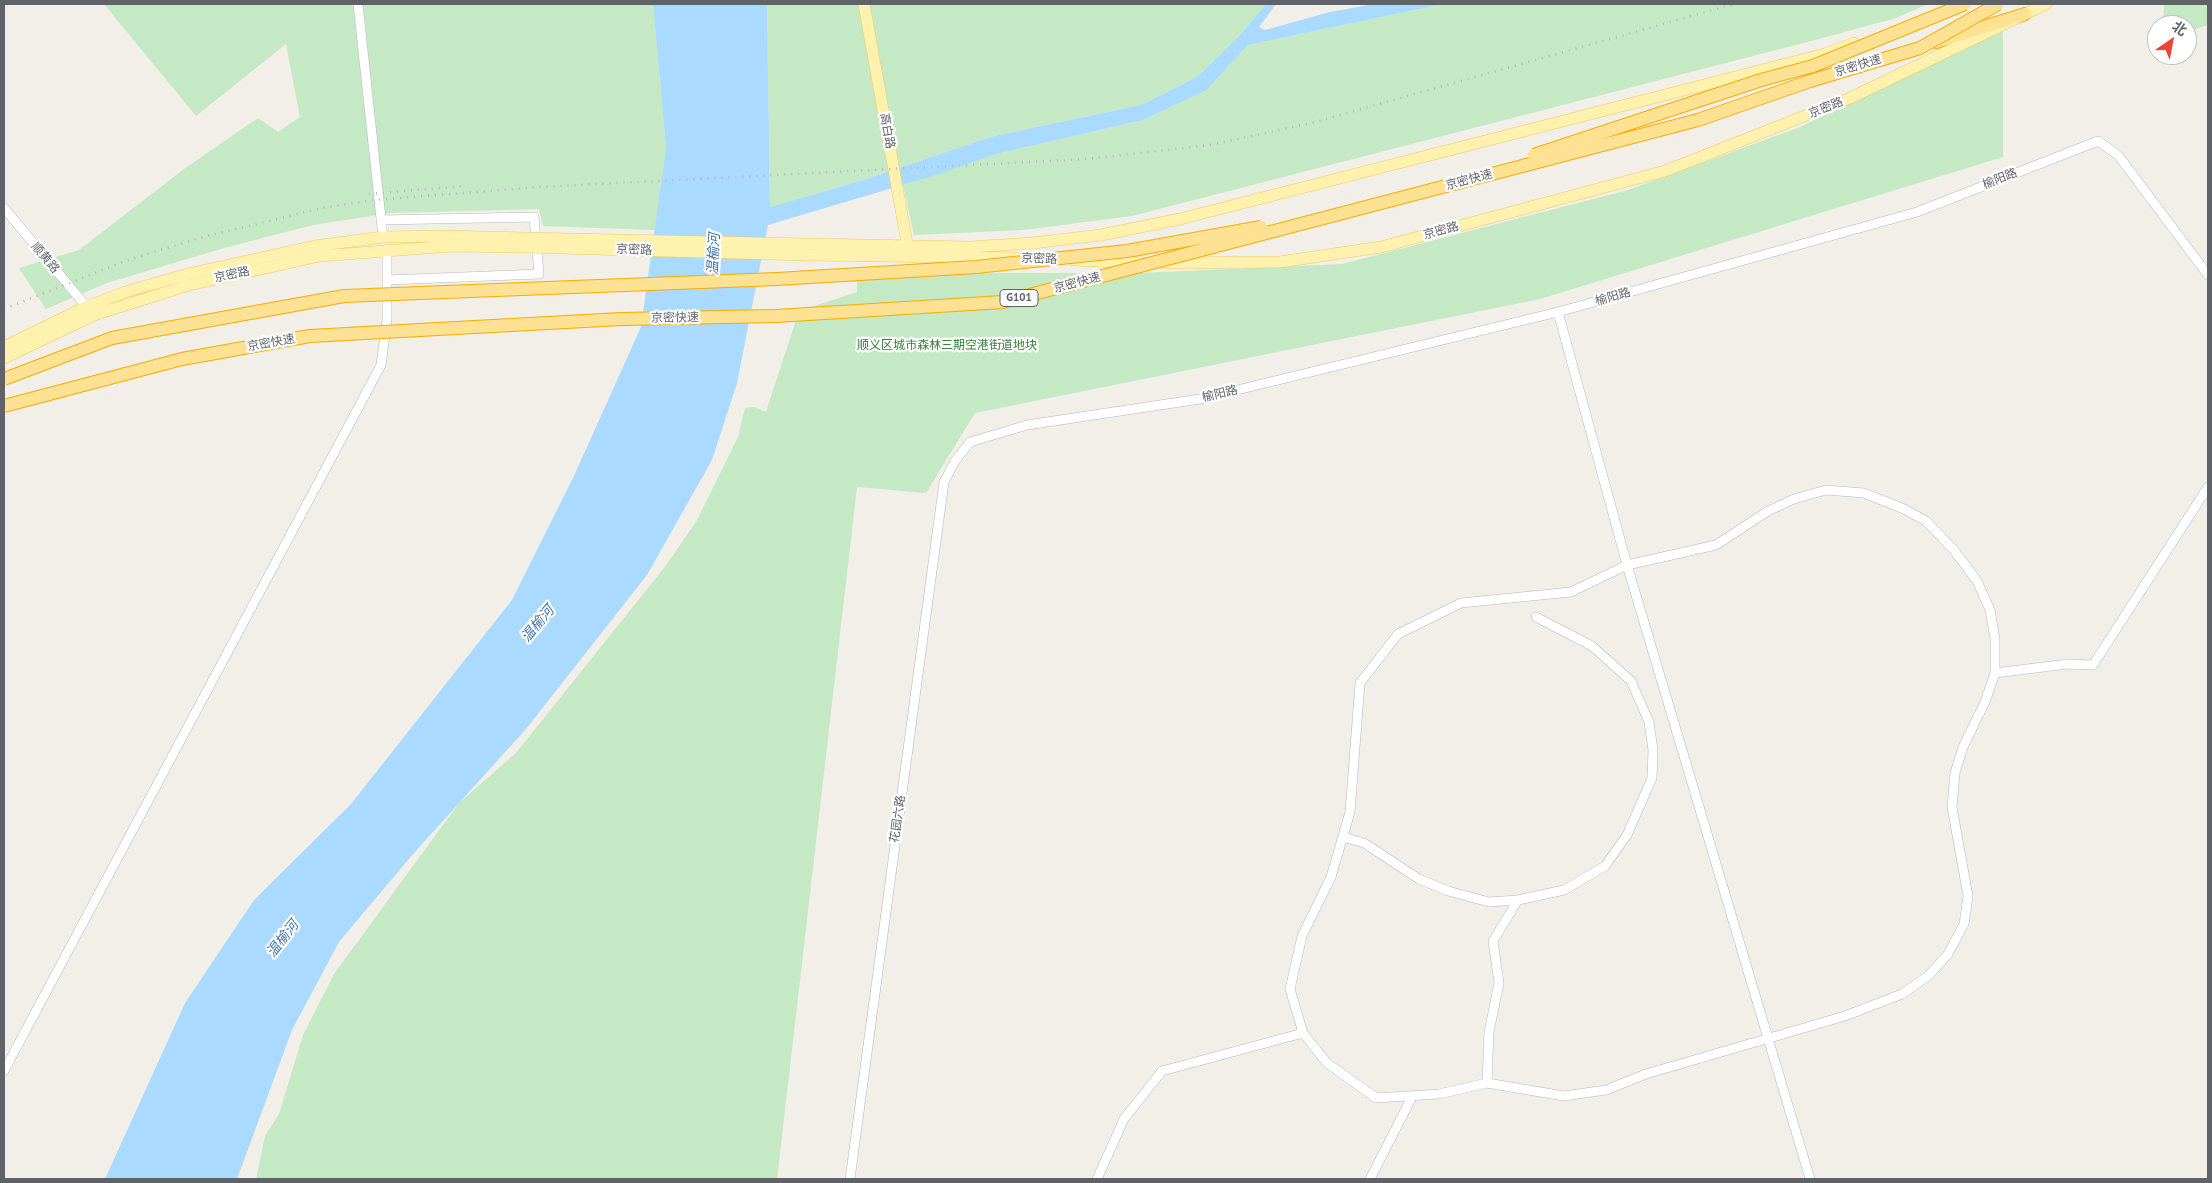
<!DOCTYPE html>
<meta charset="utf-8">
<style>
body{margin:0}
#map{position:relative;width:2212px;height:1183px;overflow:hidden;background:#f1efe8;font-family:"PT Sans","Noto Sans SC",sans-serif}
canvas{display:block}
.frame{position:absolute;inset:0;border:5px solid #5f6368;pointer-events:none}
.north{position:absolute;left:2147px;top:15px;width:50px;height:50px;box-sizing:border-box;background:#fff;border:1px solid #bfc1c3;border-radius:50%;rotate:33deg;font-size:14px;font-weight:700;line-height:20px;text-align:center;color:#5f6368}
.north::after{content:'';display:block;margin:auto;width:18px;height:22px;background:#ea4335;clip-path:polygon(50% 0,100% 100%,50% 72%,0 100%)}
</style>
<div id="map">
<canvas width="2212" height="1183"></canvas>
<div class="frame"></div>
<div class="north">北</div>
</div>
<script>
const g = document.querySelector('canvas').getContext('2d');
g.lineJoin = 'round';
function fillPath(path, color) {
  g.fillStyle = color;
  g.fill(path, 'evenodd');
}
function toPath(rows) {
  const path = new Path2D();
  for (const r of rows) {
    path.moveTo(r[0], r[1]);
    for (let i = 2; i < r.length; i += 2) path.lineTo(r[i], r[i + 1]);
  }
  return path;
}
function stroke(path, color, width, dash) {
  g.strokeStyle = color;
  g.lineWidth = width;
  g.lineCap = dash ? 'butt' : 'round';
  g.setLineDash(dash || []);
  g.stroke(path);
}
function label(font, color, halo, rows, align = 'center') {
  g.font = font + ' "PT Sans","Noto Sans SC",sans-serif';
  g.lineWidth = 4.5;
  g.setLineDash([]);
  g.textBaseline = 'middle';
  g.strokeStyle = halo;
  g.fillStyle = color;
  for (const [text, x, y, turn = 0] of rows) {
    g.save();
    g.translate(x, y);
    g.rotate((+turn || 0) * Math.PI / 180);
    g.textAlign = isNaN(turn) ? turn : align;
    if (halo) g.strokeText(text, 0, 0);
    g.fillText(text, 0, 0);
    g.restore();
  }
}
fillPath(toPath([
 [104,4,653,4,666,148,655,230,543,226,539,209,390,213,313,225,224,248,107,283,46,309,19,268,79,250,184,169,258,118,278,132,300,117,286,44,196,116],
 [767,4,1266,4,1240,35,1197,77,1141,105,994,136,860,181,770,207],
 [1443,4,1928,4,1896,18,1815,40,1132,216,1023,230,914,235,903,185,996,154,1143,120,1207,90,1248,45],
 [2164,4,2208,4,2208,25,2187,32,2187,25,2163,25],
 [2003,30,2003,157,1540,299,975,413,926,493,857,487,777,1179,256,1179,265,1136,279,1114,303,1035,334,974,459,803,516,753,664,568,696,522,738,437,745,408,754,407,766,412,799,311,857,292,857,277,973,273,1139,273,1342,264,1628,190,1800,127]
]), '#c5e8c5');
fillPath(toPath([
 [653,4,767,4,770,207,860,181,994,136,1141,105,1197,77,1240,35,1266,4,1276,4,1259,27,1265,30,1330,12,1374,4,1443,4,1248,45,1207,90,1143,120,996,154,936,175,768,225,737,383,712,460,647,575,526,729,413,854,339,942,292,1030,237,1179,105,1179,185,1003,254,900,351,804,512,600,573,478,641,327,666,148]
]), '#aadaff');
const minor = toPath([
 [358,4,383,237],
 [4,208,91,312],
 [381,220,534,217,539,274,387,280],
 [1558,312,1627,565,1810,1179],
 [1826,490,1864,493,1904,509,1926,521,1954,550,1977,581,1990,610,1995,639,1995,673,1985,702,1963,747,1955,773,1952,807,1968,896,1964,924,1948,954,1928,976,1902,994,1845,1016,1646,1074,1606,1090,1564,1096,1487,1083,1439,1094,1376,1098,1327,1063,1303,1033,1290,989,1302,936,1331,877,1350,812,1360,683,1398,634,1461,603,1571,592,1627,565,1716,545,1768,511,1794,499,1826,490],
 [1995,673,2068,664,2093,665,2208,487],
 [1343,837,1364,843,1419,879,1448,891,1489,902,1518,900],
 [4,1071,381,365,387,320,387,249],
 [1487,1083,1489,1032,1499,983,1493,941,1518,900,1564,890,1605,866,1627,835,1652,778,1653,750,1649,722,1631,681,1592,646,1536,617],
 [850,1179,944,482,955,461,970,442,1027,425,1200,399,1558,312,1917,212,2098,141,2118,155,2208,275],
 [1097,1179,1124,1119,1162,1071,1303,1033],
 [1370,1179,1412,1097]
]);
const major = toPath([
 [864,4,909,254],
 [807,244,970,247,1033,243,1101,235,1180,219,1825,54,1854,43],
 [807,255,1017,258],
 [1073,260,1145,263],
 [1163,263,1280,262,1381,247,1665,171,1850,98,2046,4],
 [4,347,86,307,125,292,188,274,315,246,383,237,444,236,525,238],
 [4,358,94,315,135,302,189,285,320,256,451,246,524,247]
]);
const highway = toPath([
 [1936,42,2025,14]
]);
stroke(minor, '#b5b8bc', 10);
stroke(major, '#f2c960', 12);
stroke(highway, '#f9ab00', 14);
stroke(minor, '#fff', 9);
stroke(major, '#fff2af', 11);
stroke(highway, '#fde293', 12);
stroke(toPath([
 [369,194,463,186],
 [4,309,125,261,199,238,322,208,374,200,540,187,1087,159,1210,145,1312,123,1734,4]
]), '#b6b7b8', 2.5, [1, 6]);
const majorBridge = toPath([
 [525,238,807,244],
 [524,247,807,255]
]);
const highwayBridge = toPath([
 [1534,155,1761,80,1813,66,1965,4],
 [4,379,112,338,344,296,777,279,976,267,1127,251,1261,227],
 [4,406,182,359,310,336,621,319,776,316,1003,302,1698,120,1810,81,1920,48,1998,4]
]);
stroke(majorBridge, '#f2c960', 12, []);
stroke(highwayBridge, '#f9ab00', 14, []);
stroke(majorBridge, '#fff2af', 11);
stroke(highwayBridge, '#fde293', 12);
for (const [x, y, w] of [
 [1019,298,38]
]) {
  const box = new Path2D();
  box.roundRect(x - w / 2, y - 8.5, w, 17, 4);
  g.fillStyle = '#fff';
  g.fill(box);
  stroke(box, '#5f6368', 1);
}
label('bold 11px', '#5f6368', null, [
 ["G101",1019,298]
]);
label('12px', '#5f6368', '#fff', [
 ["京密快速",1858,66,-17],
 ["京密路",1826,108,-21],
 ["高白路",887,131,80],
 ["榆阳路",2000,179,-21],
 ["京密快速",1469,180,-15],
 ["京密路",1441,231,-15],
 ["京密路",634,250,2],
 ["顺黄路",45,258,50],
 ["京密路",1039,259,2],
 ["京密路",232,275,-12],
 ["京密快速",1077,283,-15],
 ["榆阳路",1613,297,-16],
 ["京密快速",675,318,-1],
 ["京密快速",271,343,-10],
 ["榆阳路",1220,394,-13],
 ["花园六路",898,819,-82]
]);
label('12px', '#348238', '#fff', [
 ["顺义区城市森林三期空港街道地块",947,346]
]);
label('italic 14px', '#4174aa', '#fff', [
 ["温榆河",714,254,-87],
 ["温榆河",538,624,-50],
 ["温榆河",283,939,-52]
]);
</script>
